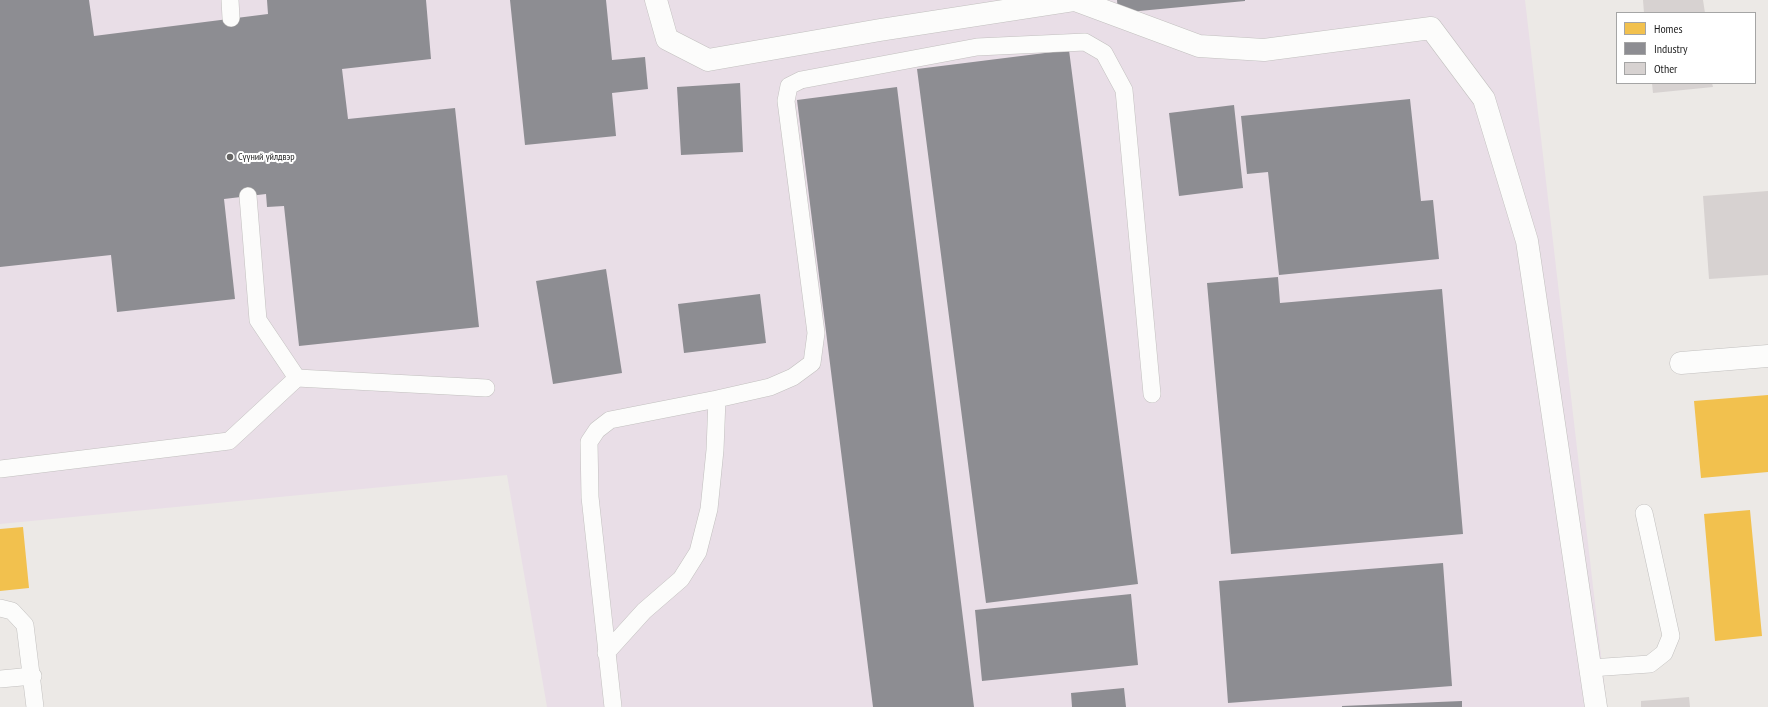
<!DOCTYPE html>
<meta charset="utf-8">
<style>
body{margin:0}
#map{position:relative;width:1768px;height:707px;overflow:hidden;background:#ece9e6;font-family:"PT Sans Narrow",sans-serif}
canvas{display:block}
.legend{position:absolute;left:1616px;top:12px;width:140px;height:72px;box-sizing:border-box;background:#fff;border:1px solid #a5a5a5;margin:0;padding:5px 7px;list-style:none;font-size:12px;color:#1e1e1e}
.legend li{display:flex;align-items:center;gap:8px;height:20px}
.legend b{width:20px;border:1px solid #a5a5a5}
</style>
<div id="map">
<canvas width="1768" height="707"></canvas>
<ul class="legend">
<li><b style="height:11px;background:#f2c14e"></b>Homes</li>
<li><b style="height:11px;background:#8d8d92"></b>Industry</li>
<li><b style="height:11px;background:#d7d2d1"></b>Other</li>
</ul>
</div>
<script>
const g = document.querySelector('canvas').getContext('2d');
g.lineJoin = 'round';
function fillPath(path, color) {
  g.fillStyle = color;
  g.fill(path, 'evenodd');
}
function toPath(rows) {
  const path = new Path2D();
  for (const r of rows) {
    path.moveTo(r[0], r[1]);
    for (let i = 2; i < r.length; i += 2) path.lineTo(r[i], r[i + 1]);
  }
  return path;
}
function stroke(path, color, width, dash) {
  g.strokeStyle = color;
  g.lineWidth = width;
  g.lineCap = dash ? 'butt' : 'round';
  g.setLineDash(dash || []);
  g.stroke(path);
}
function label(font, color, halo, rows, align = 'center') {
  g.font = font + ' "PT Sans Narrow",sans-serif';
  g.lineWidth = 4;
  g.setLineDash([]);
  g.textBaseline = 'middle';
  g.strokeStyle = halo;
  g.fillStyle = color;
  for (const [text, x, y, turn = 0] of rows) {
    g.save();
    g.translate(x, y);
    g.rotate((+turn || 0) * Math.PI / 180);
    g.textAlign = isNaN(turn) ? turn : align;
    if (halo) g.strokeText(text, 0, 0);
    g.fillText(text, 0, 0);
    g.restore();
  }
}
fillPath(toPath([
 [0,0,1525,0,1607,707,547,707,507,475,0,524]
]), '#e9dee7');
fillPath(toPath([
 [1768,395,1768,472,1701,478,1694,401],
 [1750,510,1762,636,1715,641,1704,514],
 [23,527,29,588,0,591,0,529]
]), '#f2c14e');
fillPath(toPath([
 [0,0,89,0,94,36,268,14,267,0,426,0,431,59,342,69,348,119,455,108,479,327,299,346,284,206,267,207,266,194,224,199,235,299,117,312,111,255,0,267],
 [510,0,606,0,612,60,645,57,648,89,612,93,616,136,525,145],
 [1117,0,1245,0,1245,1,1118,13],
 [1069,50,1138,584,986,603,917,69],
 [740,83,743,152,681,155,677,87],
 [897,87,974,707,873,707,797,100],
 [1410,99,1421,201,1433,200,1439,259,1279,275,1268,172,1247,174,1241,116],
 [1234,105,1243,188,1179,196,1169,113],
 [606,269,622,373,553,384,536,281],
 [1278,277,1280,303,1442,289,1463,534,1231,554,1207,283],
 [760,294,766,343,684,353,678,304],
 [1443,563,1452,686,1228,703,1219,581],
 [1131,594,1138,665,982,681,975,610],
 [1124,688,1126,707,1072,707,1071,693],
 [1462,701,1462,707,1342,707,1342,706]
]), '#8d8d92');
fillPath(toPath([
 [1643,0,1703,0,1705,13,1644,13],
 [1652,83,1712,83,1713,87,1653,93],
 [1768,191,1768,275,1709,279,1703,196],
 [1689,697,1690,707,1641,707,1641,701]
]), '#d7d2d1');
const lane = toPath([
 [230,0,231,18],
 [248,196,258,320,297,378,486,388],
 [0,469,229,441,297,378],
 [0,608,12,611,25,625,35,707],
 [606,653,644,611,681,579,698,552,709,509,715,450,717,399],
 [1590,668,1650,664,1664,653,1671,636,1644,513],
 [0,679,33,676],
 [613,707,590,497,589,442,597,430,610,420,717,399,770,387,793,377,812,363,816,333,786,101,789,86,801,80,977,47,1085,42,1104,53,1124,90,1152,394]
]);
const street = toPath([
 [656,0,667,39,708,60,880,30,1075,0,1199,46,1264,50,1431,28,1484,99,1527,241,1596,707],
 [1681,363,1768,356]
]);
stroke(lane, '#c2c0bf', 18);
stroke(street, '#c2c0bf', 23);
stroke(lane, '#fcfcfb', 17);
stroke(street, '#fcfcfb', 22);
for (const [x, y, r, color] of [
 [230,157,4,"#666564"]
]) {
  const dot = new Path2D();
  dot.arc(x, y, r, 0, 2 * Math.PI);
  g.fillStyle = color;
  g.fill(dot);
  stroke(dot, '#fff', 1.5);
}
label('10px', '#1e1e1e', '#fff', [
 ["Сүүний үйлдвэр",238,157]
], 'left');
</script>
